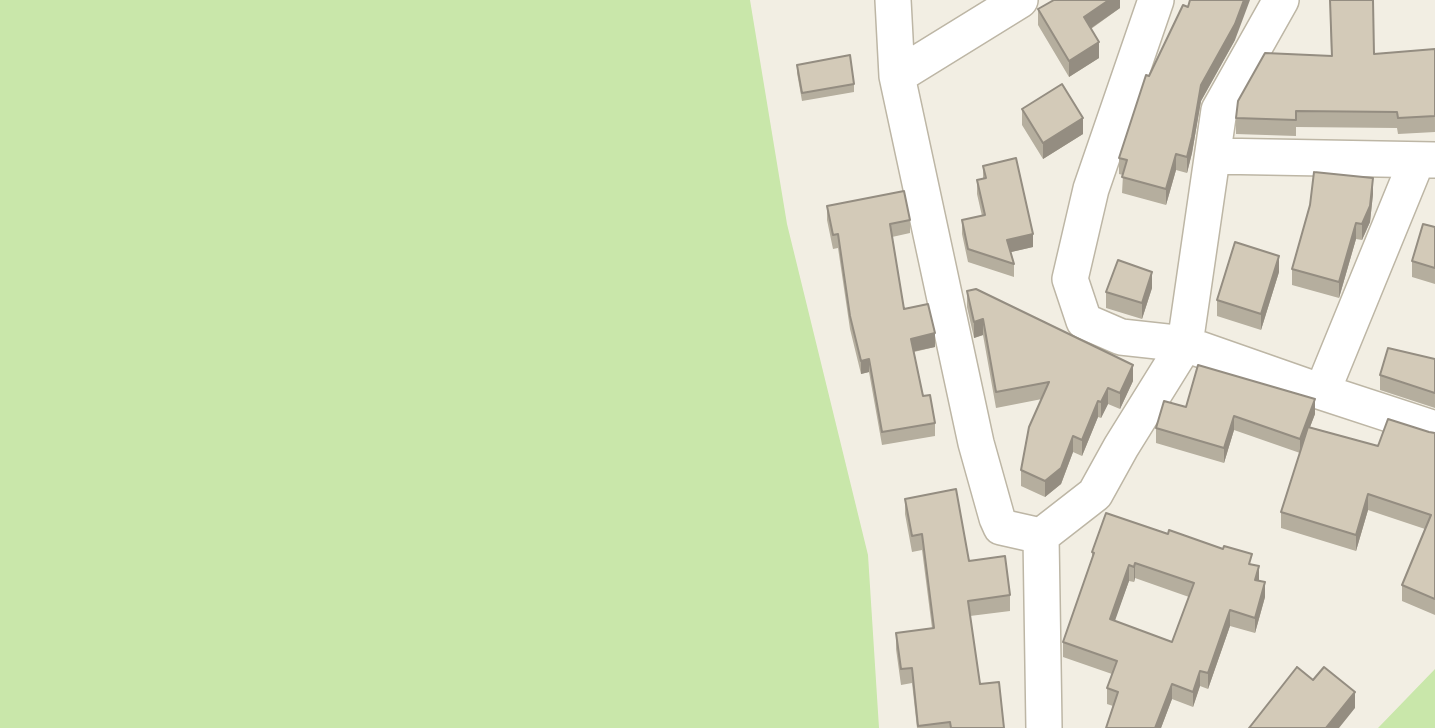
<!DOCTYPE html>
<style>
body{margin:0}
canvas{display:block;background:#f2eee3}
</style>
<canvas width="1435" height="728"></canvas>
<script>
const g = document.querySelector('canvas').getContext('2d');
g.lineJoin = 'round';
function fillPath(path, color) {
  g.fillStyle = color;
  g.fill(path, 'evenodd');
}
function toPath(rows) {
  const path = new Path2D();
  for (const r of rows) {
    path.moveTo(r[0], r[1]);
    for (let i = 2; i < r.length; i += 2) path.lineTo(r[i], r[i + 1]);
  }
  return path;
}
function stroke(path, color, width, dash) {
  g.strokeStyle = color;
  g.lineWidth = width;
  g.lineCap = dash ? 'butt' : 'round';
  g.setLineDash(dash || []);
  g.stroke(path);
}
fillPath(toPath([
 [0,0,750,0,787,224,868,555,879,728,0,728],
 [1435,669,1435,728,1378,728]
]), '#c9e7aa');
const street = toPath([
 [893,0,897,76,976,443,997,518,1001,527,1041,536],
 [1156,0,1091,189,1070,279,1084,321,1121,337,1185,344,1322,392,1435,429],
 [897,76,1020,0],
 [1213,156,1435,160],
 [1322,392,1417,160],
 [1041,536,1095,494,1121,447,1185,344,1219,110,1281,0],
 [1041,536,1044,728]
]);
stroke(street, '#bdb6a5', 38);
stroke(street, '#fff', 35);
fillPath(toPath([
 [1120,0,1120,8,1091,29,1099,58,1069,77,1038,25,1038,9],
 [1330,0,1374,54,1435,49,1435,132,1398,134,1397,128,1296,127,1296,136,1236,134,1236,118,1331,56],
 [1235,40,1201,101,1192,153,1187,173,1176,170,1166,205,1122,193,1123,175,1119,174,1119,158,1149,76],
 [797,65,854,84,854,92,802,101,797,73],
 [1022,109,1083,134,1043,159,1022,125],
 [983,166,1033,247,1011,252,1014,264,1014,277,968,262,962,234,962,220,982,216,977,194,977,180,983,179],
 [1373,194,1370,222,1362,240,1356,239,1339,298,1292,285,1292,269,1310,205],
 [827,206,910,220,910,233,892,237,904,309,935,347,914,352,923,396,935,423,935,436,882,445,869,372,861,374,850,329,838,248,833,249,827,220],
 [1435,227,1435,284,1412,277,1412,261],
 [1279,272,1261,330,1217,316,1217,300],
 [1152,288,1142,319,1106,308,1106,292],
 [967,291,1133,381,1120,409,1108,404,1101,418,1098,417,1082,456,1073,452,1061,484,1045,497,1021,486,1021,470,1042,399,996,408,983,335,974,338,967,307],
 [1435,359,1435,408,1380,390,1380,375],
 [1186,407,1315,414,1310,427,1378,446,1429,432,1435,433,1435,615,1402,601,1402,585,1425,529,1368,510,1356,551,1281,528,1281,512,1300,453,1234,430,1224,463,1156,443,1156,428],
 [905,499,969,561,1010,595,1010,611,970,616,980,684,1004,728,917,728,912,683,901,685,896,649,896,633,932,628,922,550,912,552,905,514],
 [1092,552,1252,564,1265,597,1255,633,1230,626,1208,689,1200,686,1193,707,1172,699,1161,728,1106,728,1113,706,1107,704,1107,688,1112,674,1063,657,1063,642,1092,560],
 [1135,578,1189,597,1172,642,1114,621,1129,581,1134,582]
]), '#b5ae9e');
fillPath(toPath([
 [1109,0,1120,0,1120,8,1084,33,1084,17],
 [1244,0,1250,0,1235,40,1201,101,1192,153,1187,173,1187,157,1201,85],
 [1099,42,1099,58,1069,77,1069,61],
 [1083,118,1083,134,1043,159,1043,143],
 [1176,154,1176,170,1166,205,1166,189],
 [1373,178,1373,194,1370,222,1362,240,1362,224],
 [1356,223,1356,239,1339,298,1339,282],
 [1033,234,1033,247,1007,253,1007,240],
 [1279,256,1279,272,1261,330,1261,314],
 [1152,272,1152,288,1142,319,1142,303],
 [983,319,983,335,974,338,974,322],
 [935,333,935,347,911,352,911,339],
 [869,359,869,372,861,374,861,361],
 [1133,365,1133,381,1120,409,1120,393],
 [1108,388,1108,404,1101,418,1101,402],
 [1315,399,1315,414,1300,453,1300,439],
 [1098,401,1098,417,1082,456,1082,440],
 [1234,416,1234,430,1224,463,1224,448],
 [1073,436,1073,452,1061,484,1045,497,1045,481],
 [1368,494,1368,510,1356,551,1356,535],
 [1135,563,1135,578,1134,582,1134,567],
 [1129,565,1129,581,1110,635,1110,619],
 [1259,566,1259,581,1255,580],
 [1265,582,1265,597,1255,633,1255,618],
 [1230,610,1230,626,1208,689,1208,673],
 [1200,671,1200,686,1193,707,1193,692],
 [1172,684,1172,699,1161,728,1155,728],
 [1355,692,1355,708,1339,728,1326,728]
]), '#948d81');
const building = toPath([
 [1054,0,1109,0,1084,17,1099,42,1069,61,1038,9,1054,0],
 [1190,0,1244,0,1235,24,1201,85,1192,137,1187,157,1176,154,1166,189,1122,177,1127,160,1119,158,1146,75,1149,76,1183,5,1188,7,1190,0],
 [1330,0,1373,0,1374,54,1435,49,1435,116,1398,118,1397,112,1296,111,1296,120,1236,118,1238,101,1265,53,1332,56,1330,0],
 [850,55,854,84,802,93,797,65,850,55],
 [1062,84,1083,118,1043,143,1022,109,1062,84],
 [1016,158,1033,234,1007,240,1014,264,968,249,962,220,985,215,977,180,986,178,983,166,1016,158],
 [1314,172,1373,178,1370,206,1362,224,1356,223,1339,282,1292,269,1310,205,1314,172],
 [904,191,910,220,890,224,904,309,928,304,935,333,911,339,923,396,930,395,935,423,882,432,869,359,861,361,850,316,838,234,833,235,827,206,904,191],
 [1423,224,1435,227,1435,268,1412,261,1423,224],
 [1235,242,1279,256,1261,314,1217,300,1235,242],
 [1118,260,1152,272,1142,303,1106,292,1118,260],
 [976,289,1133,365,1120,393,1108,388,1101,402,1098,401,1082,440,1073,436,1061,468,1045,481,1021,470,1029,427,1049,382,996,392,983,319,974,322,967,291,976,289],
 [1388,348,1435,359,1435,393,1380,375,1388,348],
 [1198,365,1315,399,1300,439,1234,416,1224,448,1156,428,1164,401,1186,407,1198,365],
 [1388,419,1429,432,1435,433,1435,599,1402,585,1431,515,1368,494,1356,535,1281,512,1308,427,1378,446,1388,419],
 [956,489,969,561,1005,556,1010,595,968,601,980,684,999,682,1004,728,951,728,950,722,918,726,912,668,901,669,896,633,934,628,922,534,912,536,905,499,956,489],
 [1106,513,1168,534,1169,530,1223,549,1224,546,1252,554,1249,564,1259,566,1255,580,1265,582,1255,618,1230,610,1208,673,1200,671,1193,692,1172,684,1155,728,1106,728,1118,692,1107,688,1117,661,1063,642,1094,553,1092,552,1106,513],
 [1135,563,1194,583,1172,642,1110,619,1129,565,1134,567,1135,563],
 [1297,667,1313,680,1324,667,1355,692,1326,728,1249,728,1297,667]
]);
fillPath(building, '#d3cab8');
stroke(building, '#948d81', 2);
</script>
